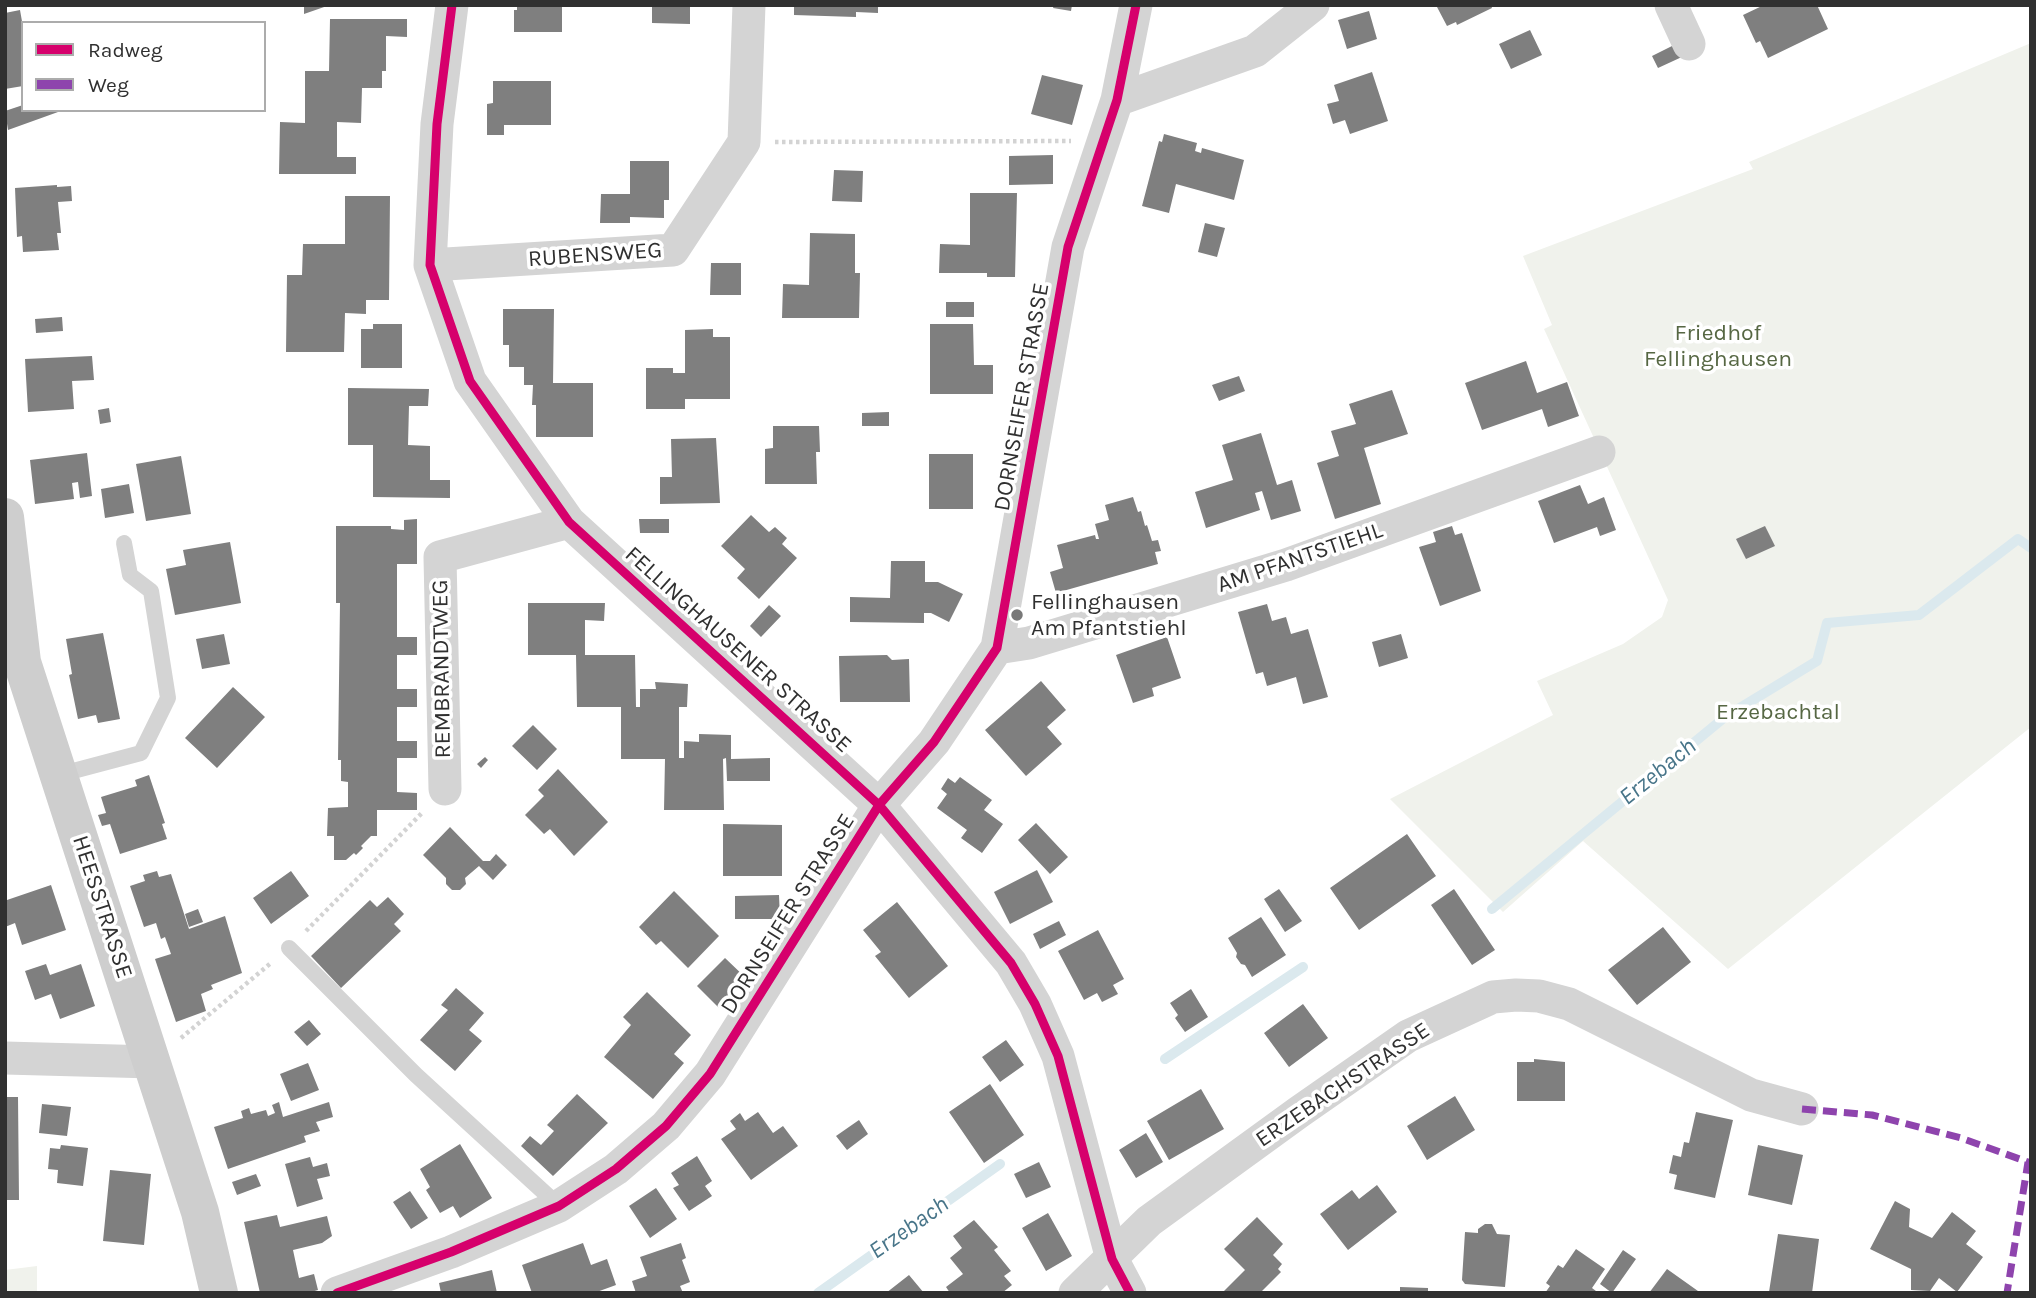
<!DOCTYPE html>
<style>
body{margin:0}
#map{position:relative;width:2036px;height:1298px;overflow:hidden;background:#fff;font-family:Karla,sans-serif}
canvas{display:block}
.frame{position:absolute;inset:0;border:7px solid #303030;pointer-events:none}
.legend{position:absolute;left:21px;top:21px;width:245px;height:91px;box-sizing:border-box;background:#fff;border:2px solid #acacac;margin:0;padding:9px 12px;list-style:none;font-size:21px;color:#303030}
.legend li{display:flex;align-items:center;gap:14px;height:35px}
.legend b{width:35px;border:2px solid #acacac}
</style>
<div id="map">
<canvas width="2036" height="1298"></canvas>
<div class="frame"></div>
<ul class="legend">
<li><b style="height:9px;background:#d6006c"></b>Radweg</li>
<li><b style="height:9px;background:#8e44ad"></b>Weg</li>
</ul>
</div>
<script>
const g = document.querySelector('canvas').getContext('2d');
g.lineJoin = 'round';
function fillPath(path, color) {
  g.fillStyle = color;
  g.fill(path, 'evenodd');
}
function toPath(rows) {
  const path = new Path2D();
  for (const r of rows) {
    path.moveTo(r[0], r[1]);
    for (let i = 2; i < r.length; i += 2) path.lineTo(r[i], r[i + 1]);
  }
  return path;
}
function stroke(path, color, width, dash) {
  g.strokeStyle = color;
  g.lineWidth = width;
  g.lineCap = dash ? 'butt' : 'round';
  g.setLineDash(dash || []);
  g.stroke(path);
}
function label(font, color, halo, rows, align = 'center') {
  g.font = font + ' Karla,sans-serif';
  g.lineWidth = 7;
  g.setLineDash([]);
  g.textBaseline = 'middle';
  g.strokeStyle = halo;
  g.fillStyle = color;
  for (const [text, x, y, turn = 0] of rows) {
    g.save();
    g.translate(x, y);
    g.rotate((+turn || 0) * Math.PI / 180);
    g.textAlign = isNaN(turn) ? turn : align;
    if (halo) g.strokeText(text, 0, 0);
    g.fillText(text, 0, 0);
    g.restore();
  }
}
fillPath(toPath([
 [2031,43,2031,727,1728,969,1583,841,1503,912,1390,799,1553,715,1537,681,1623,644,1662,617,1668,600,1544,329,1552,325,1523,256,1753,169,1749,162],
 [37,1266,37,1293,5,1293,5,1270]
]), '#f0f2ec');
stroke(toPath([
 [1492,909,1725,717,1817,661,1827,623,1919,615,2018,539,2031,548],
 [1165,1059,1303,967],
 [818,1293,1000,1164]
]), '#dbe9ee', 10);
fillPath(toPath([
 [304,5,327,5,327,6,304,14],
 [517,5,562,5,562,32,514,32,514,10,517,10],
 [652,5,690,5,690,24,652,23],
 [794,5,878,5,878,13,856,12,856,17,794,15],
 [1054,5,1072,5,1071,11,1053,8],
 [1440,5,1491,5,1492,8,1457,25,1456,22,1447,26,1437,7],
 [1764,5,1817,5,1828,29,1768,58,1760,41,1756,43,1743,15],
 [20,10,23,27,23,86,5,89,5,13],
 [1369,11,1377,39,1347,49,1338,20],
 [330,19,407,19,407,37,386,36,386,71,382,71,382,88,362,88,361,123,337,122,337,157,356,157,356,174,279,174,280,122,305,123,305,71,329,71],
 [1530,30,1542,55,1511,69,1499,44],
 [1678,43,1684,56,1658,68,1652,56],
 [1372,72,1388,121,1350,134,1345,120,1333,124,1327,104,1339,101,1334,85],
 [1042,75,1083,85,1072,125,1031,114],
 [493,81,551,81,551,125,504,125,504,135,487,135,487,104,493,103],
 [23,105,23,110,57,110,58,112,8,130,5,111],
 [1164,134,1197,143,1195,151,1201,153,1202,148,1244,160,1234,200,1176,184,1169,213,1142,206,1159,141,1162,142],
 [1053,155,1053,184,1009,185,1009,156],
 [630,161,669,161,669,200,664,200,664,218,630,217,630,223,600,223,601,194,630,194],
 [834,170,863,171,862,202,832,201],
 [57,185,57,187,71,186,72,201,58,202,61,233,57,233,59,250,23,252,22,236,17,237,15,188],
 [970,193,1017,193,1015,277,987,277,987,273,939,273,940,244,970,245],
 [345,196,390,196,389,300,366,300,366,314,345,313,344,352,286,352,287,275,302,275,303,244,345,244],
 [1205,223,1225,228,1217,257,1198,252],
 [810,233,855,234,855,273,860,273,859,318,782,318,783,284,809,285],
 [711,263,741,263,741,295,710,295],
 [946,302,974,302,974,317,946,317],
 [503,309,554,309,553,383,593,383,593,437,536,437,536,405,532,405,533,385,524,385,524,367,509,367,509,345,503,345],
 [62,317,63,331,36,333,35,319],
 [373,324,402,324,402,368,361,368,361,329,373,329],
 [930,324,973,324,974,365,993,365,993,394,930,394],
 [713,329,713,337,730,337,730,399,685,399,685,409,646,409,646,368,673,368,673,373,685,373,685,330],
 [92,356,94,380,72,381,74,409,28,412,25,359],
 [1526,361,1537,393,1567,382,1579,416,1548,427,1542,409,1482,430,1465,383],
 [1239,376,1245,391,1219,401,1212,385],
 [348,388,429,389,428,406,409,406,408,445,430,446,430,480,450,480,450,498,373,497,373,445,348,445],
 [1392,390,1408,434,1364,448,1381,504,1335,519,1317,463,1339,456,1331,431,1356,424,1349,404],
 [109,408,111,422,100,424,98,410],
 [889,412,889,426,862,426,862,413],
 [773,426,819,426,820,452,816,452,817,484,765,484,765,449,773,448],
 [1261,433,1277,485,1292,480,1301,511,1271,520,1262,491,1255,493,1260,510,1206,528,1195,492,1233,480,1222,445],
 [716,438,720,503,660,504,660,477,672,477,671,439],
 [87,453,92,496,80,498,78,482,72,483,74,499,35,504,30,460],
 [929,454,973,454,973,509,929,509],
 [181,456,191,514,146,521,136,464],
 [129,484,134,513,105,518,101,489],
 [1580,485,1588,504,1604,497,1616,530,1600,536,1597,527,1554,543,1538,501],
 [1133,497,1138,512,1141,511,1145,526,1147,525,1152,541,1158,540,1161,551,1155,552,1158,564,1056,593,1050,572,1063,568,1057,545,1095,535,1096,539,1099,539,1095,524,1109,520,1105,505],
 [751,515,769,532,775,527,787,538,782,544,797,558,759,599,737,578,745,569,721,546],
 [417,519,417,564,397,564,397,637,417,637,417,655,397,655,397,689,417,689,417,707,397,707,397,741,417,741,417,758,397,758,397,792,417,793,417,810,377,810,377,836,371,836,361,846,363,848,356,855,354,853,346,860,334,860,334,836,327,836,328,808,348,807,348,782,341,781,341,760,338,760,340,603,336,603,336,526,391,526,391,529,404,530,404,520],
 [639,519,669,519,669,533,640,533],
 [1452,526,1455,535,1462,533,1481,591,1440,606,1419,547,1436,542,1433,532],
 [1765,526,1775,546,1746,559,1736,539],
 [230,542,241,603,175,615,166,569,186,565,183,550],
 [891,561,925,561,925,582,938,582,963,594,949,622,931,613,924,613,924,623,850,622,850,597,890,598],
 [528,603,605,603,604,621,585,620,585,655,635,655,636,707,640,707,640,689,656,689,655,682,688,684,687,707,679,707,679,758,684,758,684,741,699,742,699,734,731,735,731,759,770,758,770,781,727,781,726,758,723,759,724,810,664,810,665,759,621,759,621,707,577,707,576,655,528,655],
 [1267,604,1272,621,1286,617,1291,634,1308,629,1328,697,1303,704,1296,677,1267,686,1263,672,1256,674,1238,612],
 [769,605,781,616,761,637,750,626],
 [103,633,120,719,98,723,96,715,78,719,69,675,72,674,66,639],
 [224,634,230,664,202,669,196,639],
 [1401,634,1408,658,1379,667,1372,642],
 [1167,637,1181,678,1152,688,1154,696,1133,703,1116,655],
 [887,655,892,660,909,659,910,702,840,702,839,656],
 [1041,681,1066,710,1047,727,1062,744,1026,776,985,730],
 [233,687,265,717,217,768,185,738],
 [533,725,557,749,537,770,512,746],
 [485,757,488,760,481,768,477,764],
 [558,769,608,822,574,856,550,829,544,834,525,815,544,796,538,790],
 [149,775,165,823,162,824,167,839,120,854,110,824,102,826,98,815,106,813,101,797,137,786,135,780],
 [960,777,992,800,984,810,1003,824,982,853,961,838,967,830,937,808,947,794,941,789,948,778,955,783],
 [1036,823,1068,857,1050,874,1018,840],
 [723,824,782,825,782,876,723,876],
 [450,827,483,861,490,861,496,854,507,865,493,880,479,866,465,878,466,884,460,890,452,890,446,884,446,878,423,855],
 [1407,834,1436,876,1359,930,1330,888],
 [1037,870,1053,902,1010,924,994,892],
 [157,871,159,877,171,874,189,929,225,916,242,973,211,985,213,989,201,994,206,1011,176,1022,155,959,171,954,165,937,161,939,156,923,144,927,130,886,145,881,143,875],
 [291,871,309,896,271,924,253,898],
 [51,885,66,930,22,945,15,923,5,927,5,896,7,900],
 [1279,889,1302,921,1285,932,1264,899],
 [1454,889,1495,950,1472,965,1431,905],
 [674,891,719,936,688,968,661,941,656,945,639,927],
 [779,895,780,919,735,919,735,896],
 [388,897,404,914,394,924,401,931,341,988,311,956,370,900,377,907],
 [897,902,948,966,909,998,875,956,881,952,863,930],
 [198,909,203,922,189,927,185,914],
 [1261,917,1286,955,1252,977,1245,965,1241,964,1236,957,1237,953,1228,938],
 [1059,921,1066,935,1040,949,1033,934],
 [1663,927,1691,962,1637,1005,1608,970],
 [1098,930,1124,979,1113,985,1118,994,1102,1002,1097,993,1084,1000,1058,951],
 [725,958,747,979,719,1008,697,986],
 [46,964,50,975,81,964,95,1006,60,1019,51,994,35,1000,25,971],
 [456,988,484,1013,469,1030,482,1041,455,1071,420,1040,448,1010,441,1005],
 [1191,989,1208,1017,1185,1032,1175,1018,1178,1015,1170,1003],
 [647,992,691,1035,674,1054,684,1063,653,1099,604,1057,631,1025,623,1017],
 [1303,1004,1328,1038,1289,1067,1264,1033],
 [309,1020,321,1034,307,1046,294,1032],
 [1006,1040,1024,1065,1000,1082,982,1057],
 [1534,1059,1565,1062,1565,1101,1517,1101,1517,1062,1534,1062],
 [308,1063,319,1090,291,1101,280,1074],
 [990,1084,1024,1135,984,1163,949,1112],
 [1201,1089,1224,1129,1169,1160,1147,1121],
 [577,1094,608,1123,553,1176,521,1146,530,1136,541,1145,554,1131,547,1125],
 [1455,1096,1475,1130,1427,1160,1407,1126],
 [5,1097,18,1097,19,1200,5,1200],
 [279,1102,283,1117,329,1102,333,1117,316,1122,320,1131,304,1136,306,1142,228,1169,214,1127,243,1118,241,1111,249,1108,251,1114,266,1110,268,1116,275,1113,272,1105],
 [42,1104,71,1107,67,1136,39,1133],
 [758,1112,773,1133,783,1126,798,1146,751,1180,721,1139,736,1129,730,1121,740,1113,745,1121],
 [1696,1112,1733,1120,1715,1198,1674,1189,1677,1175,1669,1173,1673,1155,1681,1157,1684,1142,1689,1143],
 [859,1120,868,1134,847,1150,836,1136],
 [1146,1133,1163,1162,1136,1178,1119,1150],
 [460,1144,492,1198,460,1218,453,1206,440,1213,426,1190,430,1187,420,1169],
 [61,1145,88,1148,83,1186,57,1183,58,1170,48,1169,50,1148,60,1149],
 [1758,1145,1803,1155,1792,1205,1748,1195],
 [697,1156,712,1181,705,1186,712,1196,689,1211,673,1188,679,1185,671,1173],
 [310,1157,313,1167,327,1163,330,1176,317,1179,323,1199,297,1207,285,1164],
 [1039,1162,1051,1187,1026,1198,1014,1174],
 [110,1170,151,1174,144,1245,103,1241],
 [256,1174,261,1186,237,1195,232,1182],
 [1377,1185,1397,1212,1348,1250,1320,1214,1352,1190,1359,1199],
 [656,1188,677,1219,650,1238,629,1206],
 [410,1191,428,1218,411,1229,393,1202],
 [1895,1201,1910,1209,1909,1227,1932,1238,1952,1212,1976,1231,1966,1244,1983,1257,1957,1292,1939,1278,1930,1291,1911,1290,1911,1269,1870,1249],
 [1048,1213,1072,1256,1046,1271,1022,1228],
 [277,1215,280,1227,327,1216,332,1236,322,1243,293,1250,299,1278,314,1274,318,1290,308,1293,260,1293,244,1222],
 [1257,1217,1283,1244,1273,1255,1282,1264,1278,1269,1281,1272,1260,1293,1222,1293,1245,1270,1224,1249],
 [974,1220,998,1247,994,1250,1011,1271,1004,1276,1012,1285,1002,1293,950,1293,946,1287,963,1274,950,1258,962,1248,953,1236],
 [1485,1224,1492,1224,1497,1234,1510,1235,1505,1287,1465,1284,1462,1280,1465,1232,1478,1233,1478,1229],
 [1778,1234,1819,1239,1812,1293,1769,1292],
 [583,1243,591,1265,607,1259,616,1285,594,1293,532,1293,522,1265],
 [681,1243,686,1258,682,1260,690,1282,680,1286,683,1293,636,1293,632,1281,647,1276,640,1257],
 [1576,1249,1605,1269,1592,1288,1596,1291,1595,1293,1545,1293,1550,1286,1546,1283,1558,1265,1563,1268],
 [1623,1250,1636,1259,1612,1293,1600,1284],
 [1667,1269,1698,1291,1697,1293,1649,1293],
 [492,1270,497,1293,441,1293,439,1283],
 [909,1275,924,1293,886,1293],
 [1400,1287,1428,1288,1428,1293,1400,1293]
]), '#7f7f7f');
stroke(toPath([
 [775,142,1071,141],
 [306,931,422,813],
 [181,1038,271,963]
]), '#d3d3d3', 4.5, [3.5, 3.5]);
stroke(toPath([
 [58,775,141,753,168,698,151,591,130,575,124,543],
 [289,948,416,1075,559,1206]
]), '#d4d4d4', 16);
stroke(toPath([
 [452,5,437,124,430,265,470,381,569,522,879,805,1011,963,1035,1004,1058,1056,1112,1259,1130,1293],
 [1671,5,1689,44],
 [1117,100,1255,51,1313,5],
 [430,265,673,250,744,142,749,5],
 [997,648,1029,643,1286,565,1599,452],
 [445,789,440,557,569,522],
 [5,1058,153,1062],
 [337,1293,451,1252,559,1206,616,1169,666,1126,710,1074,879,805,934,742,997,648,1068,247,1117,100,1136,5],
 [1075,1293,1149,1221,1299,1112,1408,1036,1493,997,1516,995,1539,996,1569,1004,1751,1095,1802,1109]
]), '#d4d4d4', 33);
stroke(toPath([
 [5,517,22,662,200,1212,219,1293]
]), '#cecece', 38);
stroke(toPath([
 [1802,1109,1872,1115,1961,1138,2028,1162,2007,1293]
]), '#8e44ad', 7, [14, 7]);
stroke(toPath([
 [452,5,437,124,430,265,470,381,569,522,879,805,1011,963,1035,1004,1058,1056,1112,1259,1130,1293],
 [337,1293,451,1252,559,1206,616,1169,666,1126,710,1074,879,805,934,742,997,648,1068,247,1117,100,1136,5]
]), '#d6006c', 9);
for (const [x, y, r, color] of [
 [1017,615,7,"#787878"]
]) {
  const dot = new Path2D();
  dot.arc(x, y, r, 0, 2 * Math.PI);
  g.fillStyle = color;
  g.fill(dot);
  stroke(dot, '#fff', 2.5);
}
label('23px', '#303030', '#fff', [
 ["RUBENSWEG",595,255,-4],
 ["DORNSEIFER STRASSE",1022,397,-80],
 ["AM PFANTSTIEHL",1300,558,-19],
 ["FELLINGHAUSENER STRASSE",738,650,42],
 ["REMBRANDTWEG",442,669,-91],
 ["HEESSTRASSE",102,907,72],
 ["DORNSEIFER STRASSE",788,914,-58],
 ["ERZEBACHSTRASSE",1343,1085,-34]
]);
label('23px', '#566743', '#fff', [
 ["Friedhof",1718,333],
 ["Fellinghausen",1718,359],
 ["Erzebachtal",1778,712]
]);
label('23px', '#303030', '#fff', [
 ["Fellinghausen",1031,602],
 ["Am Pfantstiehl",1031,628]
], 'left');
label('italic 24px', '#487589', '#fff', [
 ["Erzebach",1658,772,-39],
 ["Erzebach",909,1228,-35]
]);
</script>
